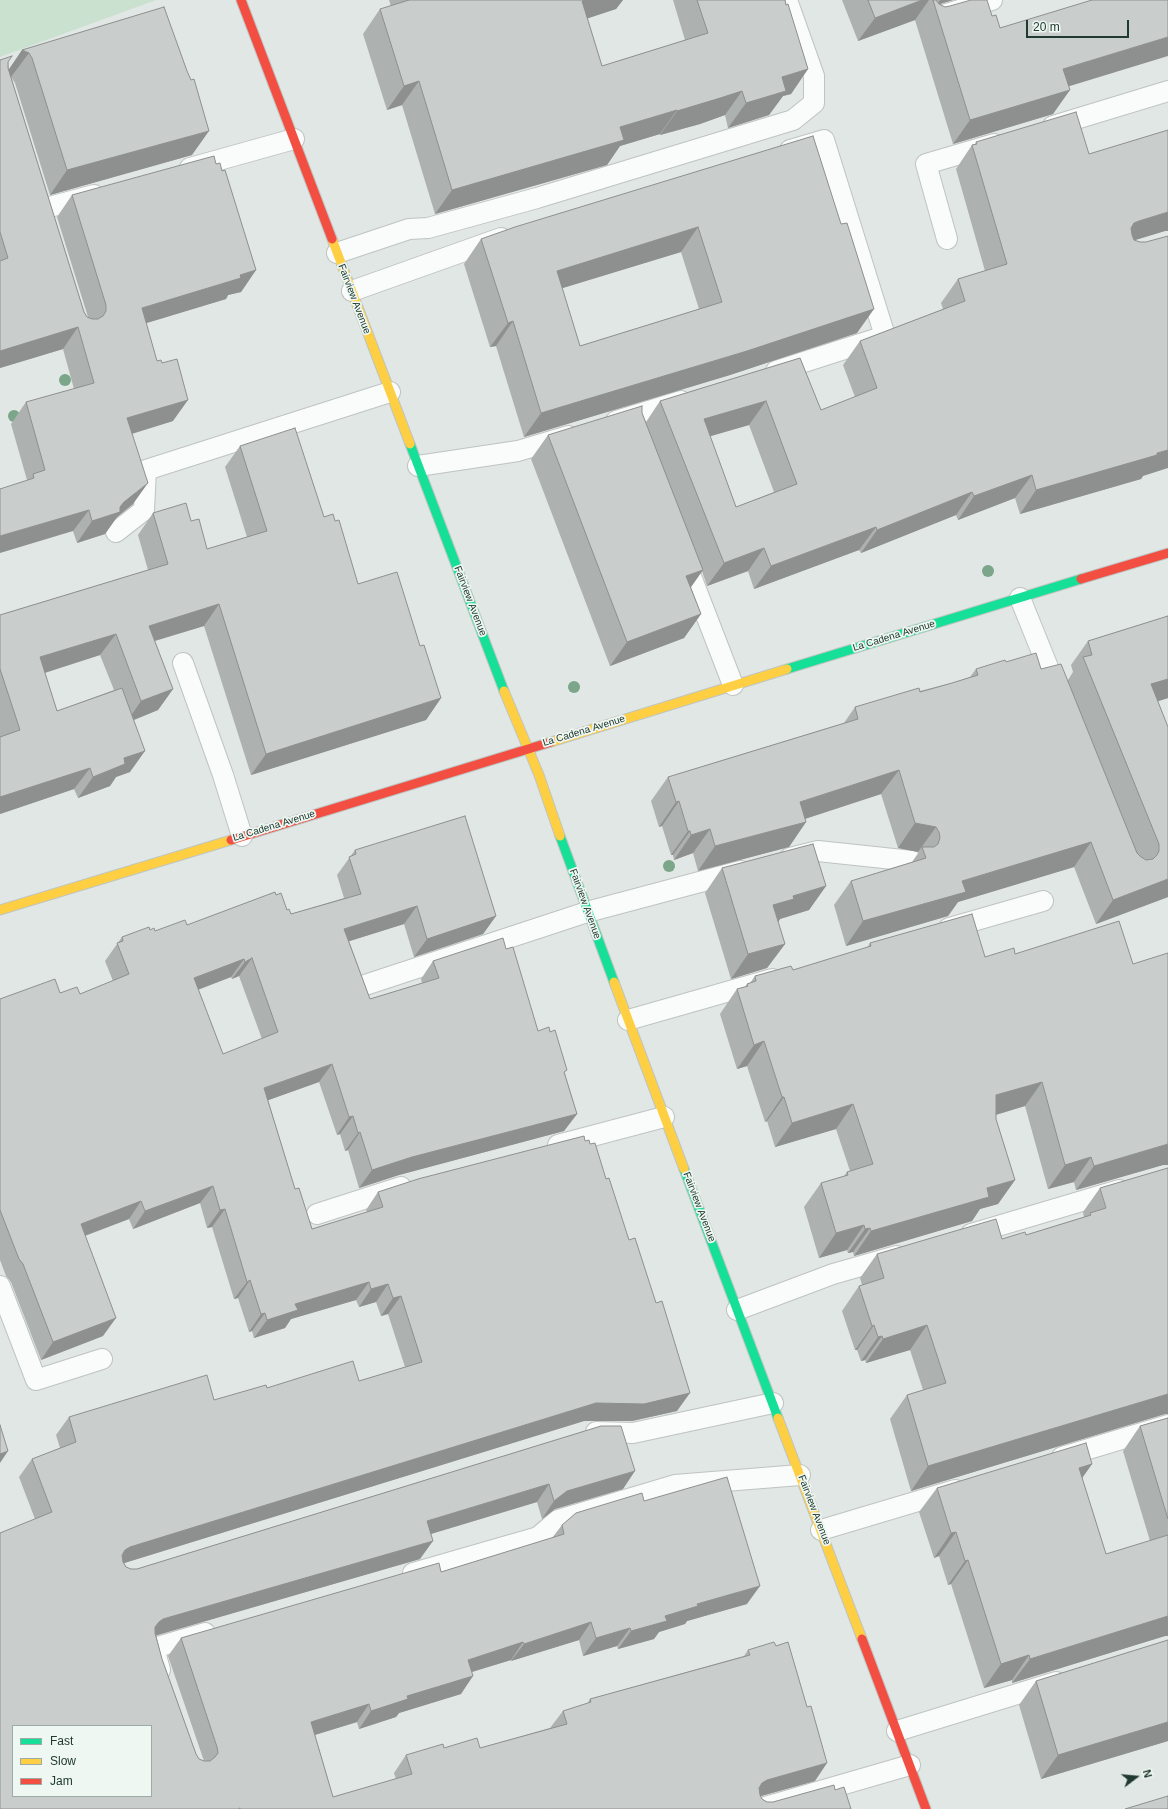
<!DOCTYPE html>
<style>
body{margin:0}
#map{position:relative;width:1168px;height:1809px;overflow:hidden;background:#e1e7e4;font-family:Helvetica,sans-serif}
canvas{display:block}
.legend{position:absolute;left:12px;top:1725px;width:140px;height:72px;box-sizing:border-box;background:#eff7f2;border:1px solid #9caba5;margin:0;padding:5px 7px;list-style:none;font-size:12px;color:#203a31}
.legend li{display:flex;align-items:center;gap:8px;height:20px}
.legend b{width:20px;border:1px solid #9caba5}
.north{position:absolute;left:1116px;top:1757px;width:40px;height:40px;-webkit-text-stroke:3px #eff7f2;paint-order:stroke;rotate:74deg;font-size:11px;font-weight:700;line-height:16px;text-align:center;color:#203a31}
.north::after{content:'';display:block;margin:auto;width:14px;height:18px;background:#203a31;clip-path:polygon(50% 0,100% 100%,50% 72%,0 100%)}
.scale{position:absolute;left:1026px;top:20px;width:103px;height:18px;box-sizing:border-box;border:2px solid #203a31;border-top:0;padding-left:5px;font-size:12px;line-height:14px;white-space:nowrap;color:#203a31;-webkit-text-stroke:3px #eff7f2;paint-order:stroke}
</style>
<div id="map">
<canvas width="1168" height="1809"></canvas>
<ul class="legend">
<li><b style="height:5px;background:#16e098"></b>Fast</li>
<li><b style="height:5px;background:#ffcf43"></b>Slow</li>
<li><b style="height:5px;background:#f24e42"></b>Jam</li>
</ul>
<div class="north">N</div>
<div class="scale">20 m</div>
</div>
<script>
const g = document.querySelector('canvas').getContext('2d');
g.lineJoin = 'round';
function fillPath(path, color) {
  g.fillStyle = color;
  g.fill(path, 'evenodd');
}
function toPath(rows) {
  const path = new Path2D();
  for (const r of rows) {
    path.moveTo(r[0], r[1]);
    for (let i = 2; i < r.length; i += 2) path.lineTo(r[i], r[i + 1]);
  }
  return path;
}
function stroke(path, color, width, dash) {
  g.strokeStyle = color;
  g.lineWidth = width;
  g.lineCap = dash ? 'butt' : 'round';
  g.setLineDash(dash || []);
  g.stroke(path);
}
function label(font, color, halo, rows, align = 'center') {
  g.font = font + ' Helvetica,sans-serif';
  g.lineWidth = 3.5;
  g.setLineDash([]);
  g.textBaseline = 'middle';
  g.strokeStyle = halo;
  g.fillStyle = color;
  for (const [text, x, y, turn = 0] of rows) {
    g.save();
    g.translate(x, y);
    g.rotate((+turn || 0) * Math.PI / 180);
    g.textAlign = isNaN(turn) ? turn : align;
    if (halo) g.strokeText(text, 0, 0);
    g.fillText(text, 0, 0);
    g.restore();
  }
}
fillPath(toPath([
 [0,0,156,0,0,57]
]), '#cae1cf');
const lane = toPath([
 [923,0,930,19,992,0],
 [1053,126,1168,91],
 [190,168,294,139],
 [42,209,94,195],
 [947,239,926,164,994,144],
 [337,253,409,229,428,228,537,198,793,120,814,103,814,76,787,0],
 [352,291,501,238],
 [776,371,885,336,824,140,790,150],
 [616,421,681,401],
 [418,466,518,451,568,436],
 [116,532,144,510,146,470,390,392],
 [684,558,733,685],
 [1020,598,1058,692],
 [183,663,223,775,242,836],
 [790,858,818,851,912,861],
 [949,928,1043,901],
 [359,987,587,912,741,871],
 [628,1020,772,979],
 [558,1145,664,1117],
 [317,1214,401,1187],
 [971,1234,1119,1190],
 [0,1286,36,1380,102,1359],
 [737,1310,833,1274,896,1256],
 [596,1432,633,1433,773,1403],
 [1062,1457,1168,1425],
 [821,1530,955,1490],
 [413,1573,538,1537,558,1520,675,1485,800,1475],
 [160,1670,154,1648,205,1633],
 [897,1731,1056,1682],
 [758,1809,910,1765]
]);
const fast = toPath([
 [410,444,504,691],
 [787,669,1081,579],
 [560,836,614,982],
 [684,1169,778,1418]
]);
const slow = toPath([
 [332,239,410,444],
 [504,691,539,775,560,836],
 [551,742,787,669],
 [0,910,231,840],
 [614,982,684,1169],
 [778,1418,862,1639]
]);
const jam = toPath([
 [241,0,332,239],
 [1081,579,1168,553],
 [231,840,551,742],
 [862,1639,926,1809]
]);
stroke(lane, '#bec4c1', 22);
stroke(fast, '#bec5c2', 11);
stroke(slow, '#bec5c2', 11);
stroke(jam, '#bec5c2', 11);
stroke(lane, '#fafbfb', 20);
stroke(fast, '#16e098', 9);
stroke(slow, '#ffcf43', 9);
stroke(jam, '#f24e42', 9);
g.fillStyle = '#7ca68a';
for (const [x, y] of [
 [65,380],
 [14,416],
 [988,571],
 [574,687],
 [669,866]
]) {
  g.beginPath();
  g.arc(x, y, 6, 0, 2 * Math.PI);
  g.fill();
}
fillPath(toPath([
 [389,0,623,0,616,9,587,18,602,66,685,40,673,0,785,0,808,69,791,94,783,96,769,115,728,128,725,115,700,124,660,135,660,134,620,146,607,165,435,214,402,105,387,110,363,34,380,9,391,6],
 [842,0,953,0,939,4,945,7,992,16,1000,28,1068,86,1053,114,953,144,915,20,858,41],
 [164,7,192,155,50,195,15,83,11,77,84,312,87,317,88,317,57,217,72,195,216,164,222,171,256,270,241,292,228,295,226,299,146,323,173,421,132,434,133,504,117,517,105,534,77,543,73,531,27,480,11,424,26,402,74,389,63,349,0,368,0,60,8,62,9,70,22,50],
 [813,136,857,333,730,375,524,437,496,346,490,347,464,264,481,239],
 [681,252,699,309,580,346,562,288],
 [976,142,1089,154,1165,231,1135,240,1143,476,1141,479,1020,514,1015,498,958,520,956,515,861,553,859,550,754,589,748,571,707,586,702,571,691,587,701,614,684,638,610,666,531,459,548,435,642,413,646,422,660,401,800,358,821,410,855,397,843,365,860,341,943,309,941,303,958,279,985,271,956,169,972,145,975,144],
 [749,425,774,492,736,507,710,436],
 [240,446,324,517,358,584,420,646,441,698,426,720,251,775,204,626,155,641,173,689,158,710,134,720,130,772,116,777,110,786,78,798,74,789,0,814,0,615,148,570,138,535,153,513,191,521,207,549,247,537,225,467],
 [100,655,114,690,57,711,45,673],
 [1168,616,1168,698,1158,701,1168,897,1096,924,1074,867,958,902,948,916,846,946,834,905,851,881,912,862,919,852,898,848,881,794,805,819,806,822,789,847,698,871,693,853,674,860,673,855,671,855,662,826,659,827,651,801,668,777,844,723,855,707,952,683,970,677,976,669,1006,662,1041,669,1068,680,1073,672,1071,665,1088,641],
 [355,850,496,916,483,934,414,957,404,924,349,941,370,999,422,983,421,979,433,961,506,949,538,1031,565,1074,577,1114,564,1131,399,1175,359,1188,348,1150,345,1151,340,1134,337,1135,319,1082,268,1100,295,1189,312,1229,367,1212,366,1210,378,1192,677,1411,632,1421,584,1421,124,1563,126,1567,131,1569,137,1569,601,1426,623,1489,555,1509,542,1519,537,1502,431,1534,420,1559,156,1635,162,1659,196,1754,199,1759,204,1761,168,1656,181,1638,441,1572,552,1538,562,1525,644,1501,747,1604,687,1621,685,1624,659,1632,654,1639,618,1649,617,1646,583,1656,579,1640,511,1661,511,1660,472,1672,461,1694,399,1713,396,1717,359,1729,357,1722,315,1735,333,1797,396,1779,394,1773,406,1755,444,1748,480,1748,550,1728,563,1711,587,1704,590,1699,744,1656,748,1650,815,1781,761,1796,762,1799,767,1802,773,1802,835,1790,851,1809,0,1809,35,1519,19,1477,32,1459,60,1448,56,1435,69,1417,214,1400,267,1388,359,1381,405,1367,388,1314,381,1316,376,1302,359,1307,356,1300,291,1319,285,1328,254,1338,252,1331,249,1332,238,1298,234,1299,212,1227,207,1228,200,1203,133,1229,129,1219,85,1236,103,1336,41,1360,11,1282,6,1276,0,1260,0,999,60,993,80,994,113,981,105,961,122,937,150,930,155,931,187,925,276,895,287,910,291,914,344,898,337,875],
 [239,976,262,1039,223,1054,198,990,231,977,232,979],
 [722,868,826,886,809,910,780,919,778,922,785,944,767,968,731,979,705,893],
 [870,943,985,957,1015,954,1133,964,1163,1165,1076,1190,1074,1182,1048,1189,1025,1106,996,1115,996,1119,1015,1180,998,1204,980,1209,972,1221,854,1256,853,1252,848,1253,847,1250,819,1258,804,1207,821,1183,844,1176,847,1172,850,1171,836,1129,775,1147,767,1121,765,1122,747,1066,737,1069,720,1014,737,989,745,987,747,984,750,983,755,976,793,970,867,948],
 [1100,1188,1165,1414,911,1491,890,1419,907,1395,923,1390,910,1350,866,1363,865,1360,861,1361,857,1350,855,1350,842,1311,859,1286,862,1285,860,1278,877,1254,1002,1239,1026,1235,1084,1217,1083,1212],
 [1168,1418,1168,1636,1165,1636,1012,1683,1012,1680,984,1688,951,1584,948,1585,939,1556,934,1558,919,1512,937,1488,1092,1464,1082,1478,1106,1554,1150,1541,1123,1451,1140,1426],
 [1168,1640,1168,1741,1041,1779,1019,1705,1036,1681]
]), '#adb1af');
fillPath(toPath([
 [586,0,623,0,616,9,565,26,582,1],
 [922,0,929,0,915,20,858,41,875,18],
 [940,0,953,0,937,5],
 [1168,37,1168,56,1047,93,1063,69],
 [22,50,29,53,11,77,5,75],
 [808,69,791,94,783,96,769,115,728,128,746,103,782,77],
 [419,81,402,105,387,110,404,86],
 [1070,90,1053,114,953,144,970,120],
 [742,91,725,115,700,124,660,135,677,111],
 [677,110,660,134,620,146,607,165,435,214,452,190,620,127],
 [209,131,192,155,50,195,67,170],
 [1168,212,1168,231,1165,231,1122,244,1134,223,1139,221],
 [698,227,681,252,540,295,557,271],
 [256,270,241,292,228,295,226,299,127,329,142,308],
 [874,309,857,333,730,375,524,437,541,413],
 [513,321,496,346,490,347,508,323],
 [78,327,63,349,0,368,0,351],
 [188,400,173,421,111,440,127,418],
 [766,401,749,425,687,443,704,419],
 [1168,450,1168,468,1143,476,1141,479,1020,514,1036,490],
 [1032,475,1015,498,958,520,974,496],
 [148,483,133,504,117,517,105,534,77,543,92,521,124,502],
 [972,492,956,515,861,553,877,530],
 [89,510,73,531,0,553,0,536],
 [876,527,859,550,754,589,771,566],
 [764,548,748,571,707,586,724,563],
 [703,570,686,594,686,576],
 [219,604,204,626,134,647,149,626],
 [701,614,684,638,610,666,627,642],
 [116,634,100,655,25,679,40,657],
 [1168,679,1168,698,1134,709,1151,684],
 [173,689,158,710,126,723,141,701],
 [441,698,426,720,251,775,266,754],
 [145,751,130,772,116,777,110,786,78,798,93,777,124,758],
 [90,768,74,789,0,814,0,797],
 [899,770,881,794,783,826,800,802],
 [679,801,662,826,659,827,676,802],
 [806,822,789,847,698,871,715,846],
 [915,823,936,827,918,852,898,848],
 [710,829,693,853,674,860,691,835],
 [688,831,690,831,673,855,671,855],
 [1091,842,1074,867,958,902,948,916,846,946,863,921,962,881],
 [1168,879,1168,897,1096,924,1113,900],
 [826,886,809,910,780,919,777,924,773,905,793,896],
 [417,906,404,924,331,947,344,929],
 [496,916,483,934,414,957,427,939],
 [785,944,767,968,731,979,748,954],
 [252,958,239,976,232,979,245,962],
 [244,959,231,977,181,996,194,978],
 [764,1041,747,1066,737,1069,754,1045],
 [332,1064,319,1082,252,1106,264,1088],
 [1042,1082,1025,1106,978,1120,996,1095],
 [782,1097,784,1097,767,1121,765,1122],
 [853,1104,836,1129,775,1147,792,1123],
 [577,1114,564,1131,399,1175,359,1188,372,1170,412,1157],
 [353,1116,340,1134,337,1135,349,1117],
 [360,1132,348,1150,345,1151,358,1133],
 [1168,1144,1168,1165,1163,1165,1076,1190,1094,1166],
 [1091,1157,1074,1182,1048,1189,1065,1165],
 [1015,1180,998,1204,980,1209,972,1221,854,1256,871,1231,987,1188],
 [213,1186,200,1203,133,1229,145,1211],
 [141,1201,129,1219,68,1242,81,1224],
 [225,1209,212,1227,207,1228,220,1210],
 [864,1225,847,1250,819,1258,836,1233],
 [870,1228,853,1252,848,1253,865,1229],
 [250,1280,238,1298,234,1299,247,1282],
 [369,1282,356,1300,291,1319,285,1328,254,1338,267,1320,295,1304],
 [388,1284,376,1302,359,1307,371,1289],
 [401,1296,388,1314,381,1316,393,1298],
 [265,1313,252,1331,249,1332,261,1314],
 [116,1318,103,1336,41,1360,53,1342],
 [874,1325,857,1350,855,1350,872,1326],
 [927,1325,910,1350,866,1363,883,1339],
 [882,1336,865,1360,861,1361,878,1337],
 [690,1393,677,1411,632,1421,584,1421,118,1565,125,1550,130,1547,596,1403],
 [1168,1394,1168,1414,1165,1414,911,1491,928,1466],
 [8,1451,0,1463,0,1454],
 [1092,1464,1075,1488,1079,1468],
 [635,1471,623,1489,555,1509,542,1519,554,1501,567,1491],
 [549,1484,537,1502,414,1539,427,1521],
 [956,1532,939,1556,934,1558,951,1533],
 [433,1541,420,1559,151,1637,146,1640,159,1622,163,1619],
 [968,1560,951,1584,948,1585,965,1561],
 [760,1586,747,1604,687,1621,685,1624,659,1632,654,1639,618,1649,631,1631,665,1616,697,1604],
 [1168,1616,1168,1636,1165,1636,1012,1683,1030,1659],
 [591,1622,579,1640,511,1661,524,1644],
 [630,1628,617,1646,583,1656,596,1638],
 [523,1642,511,1660,455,1677,468,1660],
 [1029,1655,1012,1680,984,1688,1001,1664],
 [473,1676,461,1694,399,1713,396,1717,359,1729,371,1711,407,1696],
 [369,1704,357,1722,298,1740,311,1722],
 [1168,1722,1168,1741,1041,1779,1058,1755],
 [827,1763,815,1781,754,1798,762,1783,767,1780]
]), '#8d908f');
const building = toPath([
 [409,0,586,0,582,1,602,66,708,33,697,0,785,0,786,5,788,4,808,69,782,77,786,91,746,103,742,91,717,99,677,111,677,110,620,127,624,140,452,190,419,81,404,86,380,9,409,0],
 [868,0,922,0,875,18,868,0],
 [933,0,936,0,939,4,945,7,950,6,971,0,987,0,992,16,996,15,1000,28,1092,0,1168,0,1168,37,1063,69,1070,90,970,120,933,0],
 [164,7,187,71,191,80,194,79,209,131,67,170,32,58,29,53,22,50,164,7],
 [12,56,8,62,8,68,84,312,87,317,92,319,98,319,103,316,106,311,106,305,72,195,214,156,216,164,220,163,222,171,225,170,256,270,240,275,241,278,142,308,157,361,161,360,162,363,177,359,188,400,127,418,148,483,124,502,120,507,120,512,92,521,89,510,0,536,0,489,34,478,33,474,45,470,26,402,94,383,78,327,0,351,0,261,8,258,0,232,0,60,12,56],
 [1076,112,1089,154,1168,130,1168,212,1139,221,1134,223,1131,228,1132,235,1134,240,1140,242,1146,242,1168,236,1168,450,1157,453,1157,455,1036,490,1032,475,974,496,972,492,877,530,876,527,771,566,764,548,724,563,660,401,800,358,821,410,877,388,860,341,965,301,958,279,1007,264,972,145,977,144,976,142,1076,112],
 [766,401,797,484,736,507,704,419,766,401],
 [813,136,841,224,847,223,874,309,747,351,541,413,513,321,508,323,481,239,515,227,813,136],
 [698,227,722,302,580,346,557,271,698,227],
 [642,406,642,413,703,570,686,576,701,614,627,642,548,435,642,406],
 [295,428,324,517,333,514,335,521,339,520,358,584,397,572,420,646,424,645,441,698,266,754,219,604,149,626,173,689,141,701,116,634,40,657,57,711,122,688,145,751,124,758,125,764,93,777,90,768,0,797,0,737,20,730,0,669,0,615,168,564,153,513,186,503,191,521,199,519,207,549,267,531,240,446,295,428],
 [1168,616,1168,679,1151,684,1168,727,1168,879,1113,900,1091,842,962,881,966,892,863,921,851,881,926,858,922,847,934,847,938,844,940,838,939,832,936,827,915,823,899,770,800,802,806,822,715,846,710,829,691,835,690,831,688,831,679,801,676,802,668,777,858,719,855,707,919,688,920,692,952,683,978,675,976,669,1005,660,1006,662,1036,653,1041,669,1061,664,1137,853,1141,857,1146,860,1153,859,1157,855,1159,851,1159,844,1083,657,1092,655,1088,641,1168,616],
 [465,816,496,916,427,939,417,906,344,929,370,999,439,978,433,961,503,938,506,949,513,947,538,1031,549,1027,550,1032,555,1030,567,1070,564,1072,577,1114,412,1157,372,1170,360,1132,358,1133,353,1116,349,1117,332,1064,264,1088,295,1189,299,1188,312,1229,383,1207,378,1192,418,1179,584,1136,585,1141,589,1140,590,1144,595,1143,606,1179,609,1178,629,1240,635,1238,656,1303,662,1301,690,1393,644,1404,596,1403,130,1547,125,1550,122,1555,123,1562,126,1567,131,1569,137,1569,601,1426,621,1426,635,1471,567,1491,554,1501,549,1484,427,1521,433,1541,163,1619,159,1622,155,1627,155,1633,162,1659,196,1754,199,1759,204,1761,210,1761,215,1757,218,1753,217,1747,181,1638,439,1563,441,1572,564,1534,562,1525,576,1513,642,1493,644,1501,727,1477,760,1586,697,1604,698,1606,665,1616,667,1621,631,1631,630,1628,596,1638,591,1622,524,1644,523,1642,468,1660,473,1676,407,1696,408,1699,371,1711,369,1704,311,1722,333,1797,412,1774,406,1755,443,1744,444,1748,477,1738,480,1748,567,1724,563,1711,591,1702,590,1699,750,1655,748,1650,774,1642,776,1646,788,1642,807,1707,811,1706,827,1763,767,1780,762,1783,759,1788,760,1795,762,1799,767,1802,773,1802,834,1785,835,1790,844,1787,851,1809,240,1809,240,1808,238,1809,0,1809,0,1533,52,1512,32,1459,76,1442,69,1417,207,1375,214,1400,266,1385,267,1388,353,1361,359,1381,422,1362,401,1296,393,1298,388,1284,371,1289,369,1282,295,1304,298,1310,267,1320,265,1313,261,1314,250,1280,247,1282,225,1209,220,1210,213,1186,145,1211,141,1201,81,1224,116,1318,53,1342,23,1264,19,1259,0,1210,0,999,55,979,60,993,77,987,80,994,129,974,117,943,123,941,122,937,149,927,150,930,154,928,155,931,185,920,187,925,275,892,276,895,281,893,287,910,289,909,291,914,361,894,349,857,356,854,355,850,465,816],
 [252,958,278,1032,223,1054,194,978,244,959,245,962,252,958],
 [13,1726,151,1726,151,1796,13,1796,13,1726],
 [813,844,826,886,793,896,794,899,773,905,785,944,748,954,722,868,813,844],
 [972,914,985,957,1014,948,1015,954,1119,921,1133,964,1168,953,1168,1144,1094,1166,1091,1157,1065,1165,1042,1082,996,1095,996,1119,1015,1180,987,1188,989,1197,871,1231,870,1228,865,1229,864,1225,836,1233,821,1183,848,1175,847,1172,873,1164,853,1104,792,1123,784,1097,782,1097,764,1041,754,1045,737,989,748,986,747,984,756,981,755,976,791,966,793,970,871,946,870,943,972,914],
 [1168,1168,1168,1394,928,1466,907,1395,946,1383,927,1325,883,1339,882,1336,878,1337,874,1325,872,1326,859,1286,884,1278,877,1254,996,1219,1002,1239,1025,1232,1026,1235,1091,1215,1090,1213,1106,1208,1100,1188,1168,1168],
 [1168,1418,1168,1519,1140,1426,1168,1418],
 [0,1425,8,1451,0,1454,0,1425],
 [1086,1443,1092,1464,1079,1468,1106,1554,1168,1535,1168,1616,1030,1659,1029,1655,1001,1664,968,1560,965,1561,956,1532,951,1533,937,1488,1086,1443],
 [1168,1640,1168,1722,1058,1755,1036,1681,1168,1640],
 [1168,1796,1168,1809,1125,1809,1168,1796]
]);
fillPath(building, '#c9cecc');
stroke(building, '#8d908f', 1);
label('10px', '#203a31', '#eff7f2', [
 ["Fairview Avenue",354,299,69],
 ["Fairview Avenue",470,601,69],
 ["La Cadena Avenue",894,636,-17],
 ["La Cadena Avenue",584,731,-17],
 ["La Cadena Avenue",274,826,-17],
 ["Fairview Avenue",585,904,70],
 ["Fairview Avenue",699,1207,69],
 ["Fairview Avenue",814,1510,69]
]);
</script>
